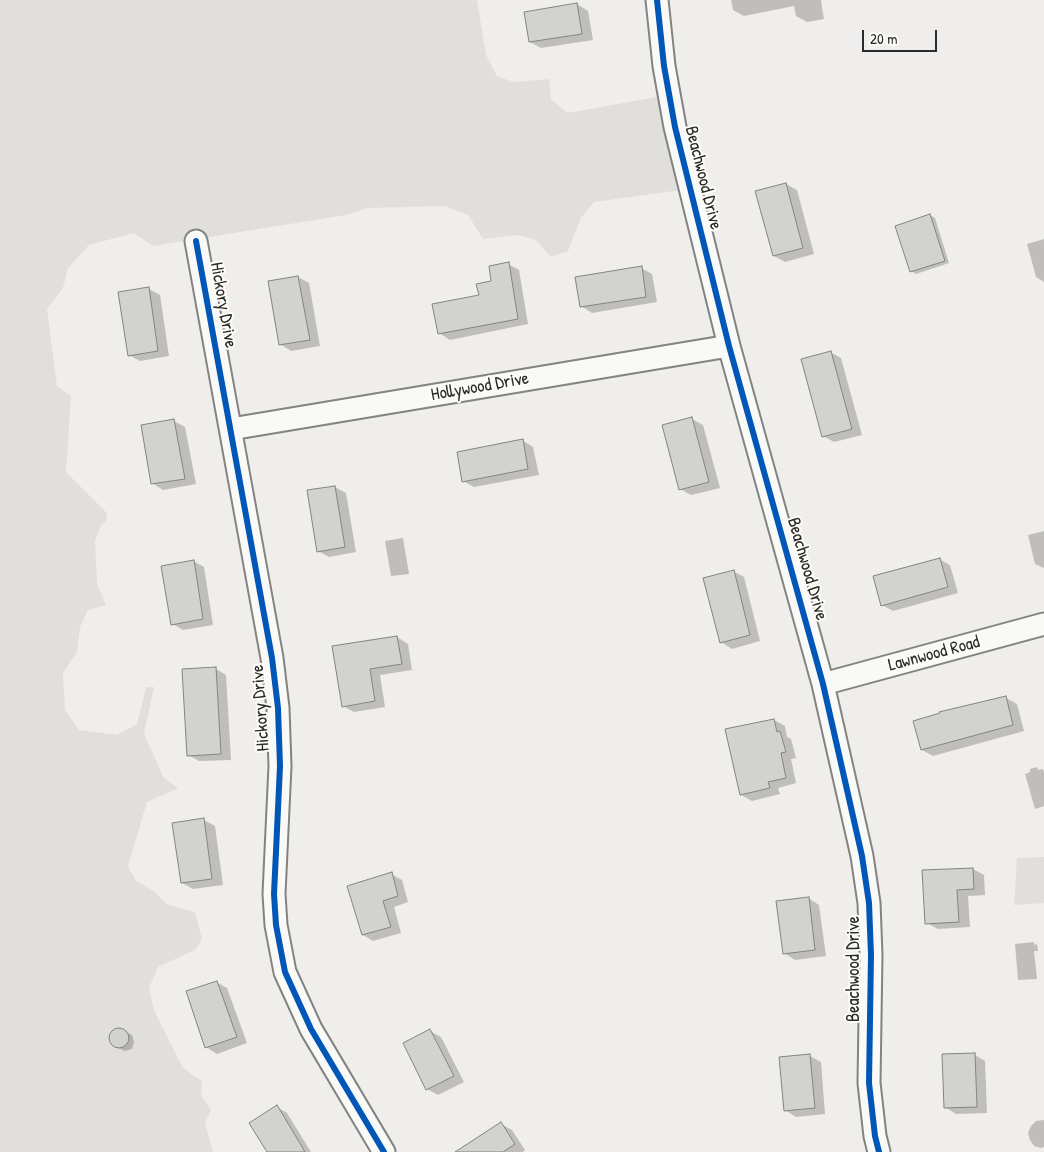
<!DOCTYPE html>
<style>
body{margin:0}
#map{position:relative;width:1044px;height:1152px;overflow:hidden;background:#efeeec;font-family:"Patrick Hand",sans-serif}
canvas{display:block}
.scale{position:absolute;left:862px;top:30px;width:75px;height:22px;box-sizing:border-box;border:2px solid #2b2b2b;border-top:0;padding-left:6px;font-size:15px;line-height:18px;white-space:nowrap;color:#2b2b2b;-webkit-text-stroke:4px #fdfcf7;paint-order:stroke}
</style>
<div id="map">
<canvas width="1044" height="1152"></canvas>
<div class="scale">20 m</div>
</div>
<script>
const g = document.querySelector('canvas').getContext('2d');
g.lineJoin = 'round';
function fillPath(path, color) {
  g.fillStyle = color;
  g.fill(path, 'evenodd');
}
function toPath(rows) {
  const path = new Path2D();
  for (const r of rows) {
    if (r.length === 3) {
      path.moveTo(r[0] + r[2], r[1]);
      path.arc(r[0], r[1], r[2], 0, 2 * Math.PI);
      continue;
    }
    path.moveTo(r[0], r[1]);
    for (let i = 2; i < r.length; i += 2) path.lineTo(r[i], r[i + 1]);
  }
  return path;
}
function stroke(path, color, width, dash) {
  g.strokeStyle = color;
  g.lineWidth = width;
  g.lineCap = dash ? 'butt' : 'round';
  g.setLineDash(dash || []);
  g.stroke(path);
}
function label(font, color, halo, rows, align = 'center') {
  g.font = font + ' "Patrick Hand",sans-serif';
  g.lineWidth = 4;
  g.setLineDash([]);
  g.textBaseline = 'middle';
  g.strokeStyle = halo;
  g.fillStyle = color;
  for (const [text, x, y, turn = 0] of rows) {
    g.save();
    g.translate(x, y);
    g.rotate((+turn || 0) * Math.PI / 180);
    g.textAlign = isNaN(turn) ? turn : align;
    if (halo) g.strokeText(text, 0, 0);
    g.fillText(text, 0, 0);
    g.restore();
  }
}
fillPath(toPath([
 [0,0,477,0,486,55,497,76,513,82,549,79,551,99,567,113,663,96,681,190,594,202,581,218,568,251,551,257,536,240,518,235,483,239,468,215,445,206,367,208,346,215,153,246,134,233,89,245,68,268,63,288,47,309,57,386,71,396,66,472,107,513,106,522,101,525,95,541,97,584,106,605,88,610,80,627,77,652,63,673,65,710,79,730,117,735,137,724,146,687,154,687,144,734,164,778,178,788,147,802,128,866,136,881,155,892,166,904,195,912,202,939,195,950,158,967,149,988,154,1010,183,1068,202,1081,201,1095,211,1110,205,1123,213,1152,0,1152],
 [1044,857,1044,903,1014,905,1017,858]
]), '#e0dfdc');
fillPath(toPath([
 [403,538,409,574,391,576,385,541],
 [1037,767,1038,770,1043,769,1044,773,1044,806,1035,809,1025,774,1030,772,1030,769],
 [1034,942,1034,945,1037,944,1038,951,1034,951,1037,979,1018,980,1015,944],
 [1044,1120,1044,1147,1041,1148,1034,1146,1030,1140,1028,1133,1031,1126,1036,1121]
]), '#bfbebc');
fillPath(toPath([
 [731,0,822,0,821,1,824,19,807,22,796,16,794,6,744,16,733,10],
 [577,4,588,11,593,40,541,48,530,42],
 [786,184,797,190,814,254,785,262,774,256],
 [930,215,935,218,949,263,916,274,911,271],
 [1044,239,1044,282,1036,277,1027,244],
 [508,264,519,270,528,324,450,340,439,333,480,296],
 [641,268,652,274,657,302,592,313,581,306],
 [298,277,309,283,320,346,291,351,280,344,269,282],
 [149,289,160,295,169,356,140,361,129,355],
 [830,352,841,358,862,435,834,442,823,436],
 [692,419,703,425,720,488,691,495,680,489],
 [174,421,185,427,196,484,163,490,152,483],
 [522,440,533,447,539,475,474,487,463,481],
 [335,487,346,493,356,552,329,557,318,551,309,491],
 [1044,531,1044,568,1035,564,1028,535],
 [939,559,950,565,958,593,893,611,882,605],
 [193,561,204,567,213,625,183,630,173,624],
 [733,571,744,577,760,641,732,649,721,642],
 [397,637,408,644,412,670,380,675,385,707,354,712,343,706,334,648],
 [216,669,226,675,231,760,199,761,188,755],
 [1006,698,1017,704,1024,731,933,756,922,750],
 [774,720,785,726,787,737,791,739,796,758,791,759,796,783,778,788,780,794,752,801,741,795],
 [204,820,215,826,223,885,193,889,182,883],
 [973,869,984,875,985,895,968,896,970,927,938,929,927,923],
 [391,874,402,880,408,902,394,907,401,933,373,941,363,935],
 [808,898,819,905,826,956,795,960,784,953],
 [216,982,227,988,247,1043,217,1054,206,1047],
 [119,1029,132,1035,134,1042,132,1049,125,1051,112,1045,109,1038,112,1032],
 [430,1031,441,1037,464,1082,438,1095,427,1089],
 [975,1055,985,1061,987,1113,956,1114,945,1107],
 [810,1056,821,1062,825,1114,796,1117,785,1110],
 [277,1107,287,1113,311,1152,269,1152],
 [501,1124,512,1130,525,1150,523,1152,471,1152]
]), '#0003');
const building = toPath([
 [577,3,582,34,529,42,524,12,577,3],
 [786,183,803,248,773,256,755,191,786,183],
 [930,214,945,261,910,272,895,226,930,214],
 [509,262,518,319,438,334,432,304,479,295,476,284,491,281,489,266,509,262],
 [642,266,646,297,580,307,575,277,642,266],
 [298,276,310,340,279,345,268,281,298,276],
 [149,287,158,351,128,356,118,292,149,287],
 [831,351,852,429,822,437,801,359,831,351],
 [692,417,709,482,679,490,662,425,692,417],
 [174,419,185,479,151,484,141,425,174,419],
 [523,439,528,469,462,482,457,452,523,439],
 [335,486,345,547,317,552,307,490,335,486],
 [940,558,948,587,881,606,873,576,940,558],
 [194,560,203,619,171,625,161,566,194,560],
 [734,570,750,635,720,643,703,578,734,570],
 [397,636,402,664,370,669,375,701,342,707,332,646,397,636],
 [216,667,221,754,187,756,182,669,216,667],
 [1006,696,1013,725,921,750,913,721,940,713,939,712,1006,696],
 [774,719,777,732,780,731,786,752,781,753,786,778,768,782,770,788,740,795,725,729,774,719],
 [204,818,212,879,181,883,172,823,204,818],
 [973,868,974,889,957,890,959,922,925,924,922,870,973,868],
 [392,872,398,896,383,901,391,927,362,935,347,886,392,872],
 [809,897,815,950,783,954,776,901,809,897],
 [217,981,237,1037,205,1048,186,991,217,981],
 [119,1038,10],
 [430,1029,454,1076,426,1090,403,1043,430,1029],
 [975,1053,977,1107,944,1108,942,1054,975,1053],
 [810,1054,815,1108,784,1111,779,1057,810,1054],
 [277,1105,295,1135,305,1152,267,1152,249,1123,277,1105],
 [501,1122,515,1144,503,1152,455,1152,501,1122]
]);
fillPath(building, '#d2d2d0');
stroke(building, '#838382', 1);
const street = toPath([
 [657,0,664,66,675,127,729,346,823,684,862,856,869,903,871,955,869,1083,875,1136,879,1152],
 [196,241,272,658,278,708,280,766,274,894,276,925,285,972,311,1029,384,1152],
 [231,429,729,346],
 [823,684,1044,624]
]);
stroke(street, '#838382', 25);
stroke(street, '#f9f9f7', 21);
stroke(toPath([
 [657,0,664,66,675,127,729,346,823,684,862,856,869,903,871,955,869,1083,875,1136,879,1152],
 [196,241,272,658,278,708,280,766,274,894,276,925,285,972,311,1029,384,1152]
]), '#0057b8', 6);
label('18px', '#2b2b2b', '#fdfcf7', [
 ["Beachwood Drive",703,178,76],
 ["Hickory Drive",223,305,80],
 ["Hollywood Drive",480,387,-10],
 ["Beachwood Drive",807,569,74],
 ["Lawnwood Road",934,654,-15],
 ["Hickory Drive",261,708,-94],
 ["Beachwood Drive",854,969,-90]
]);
</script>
